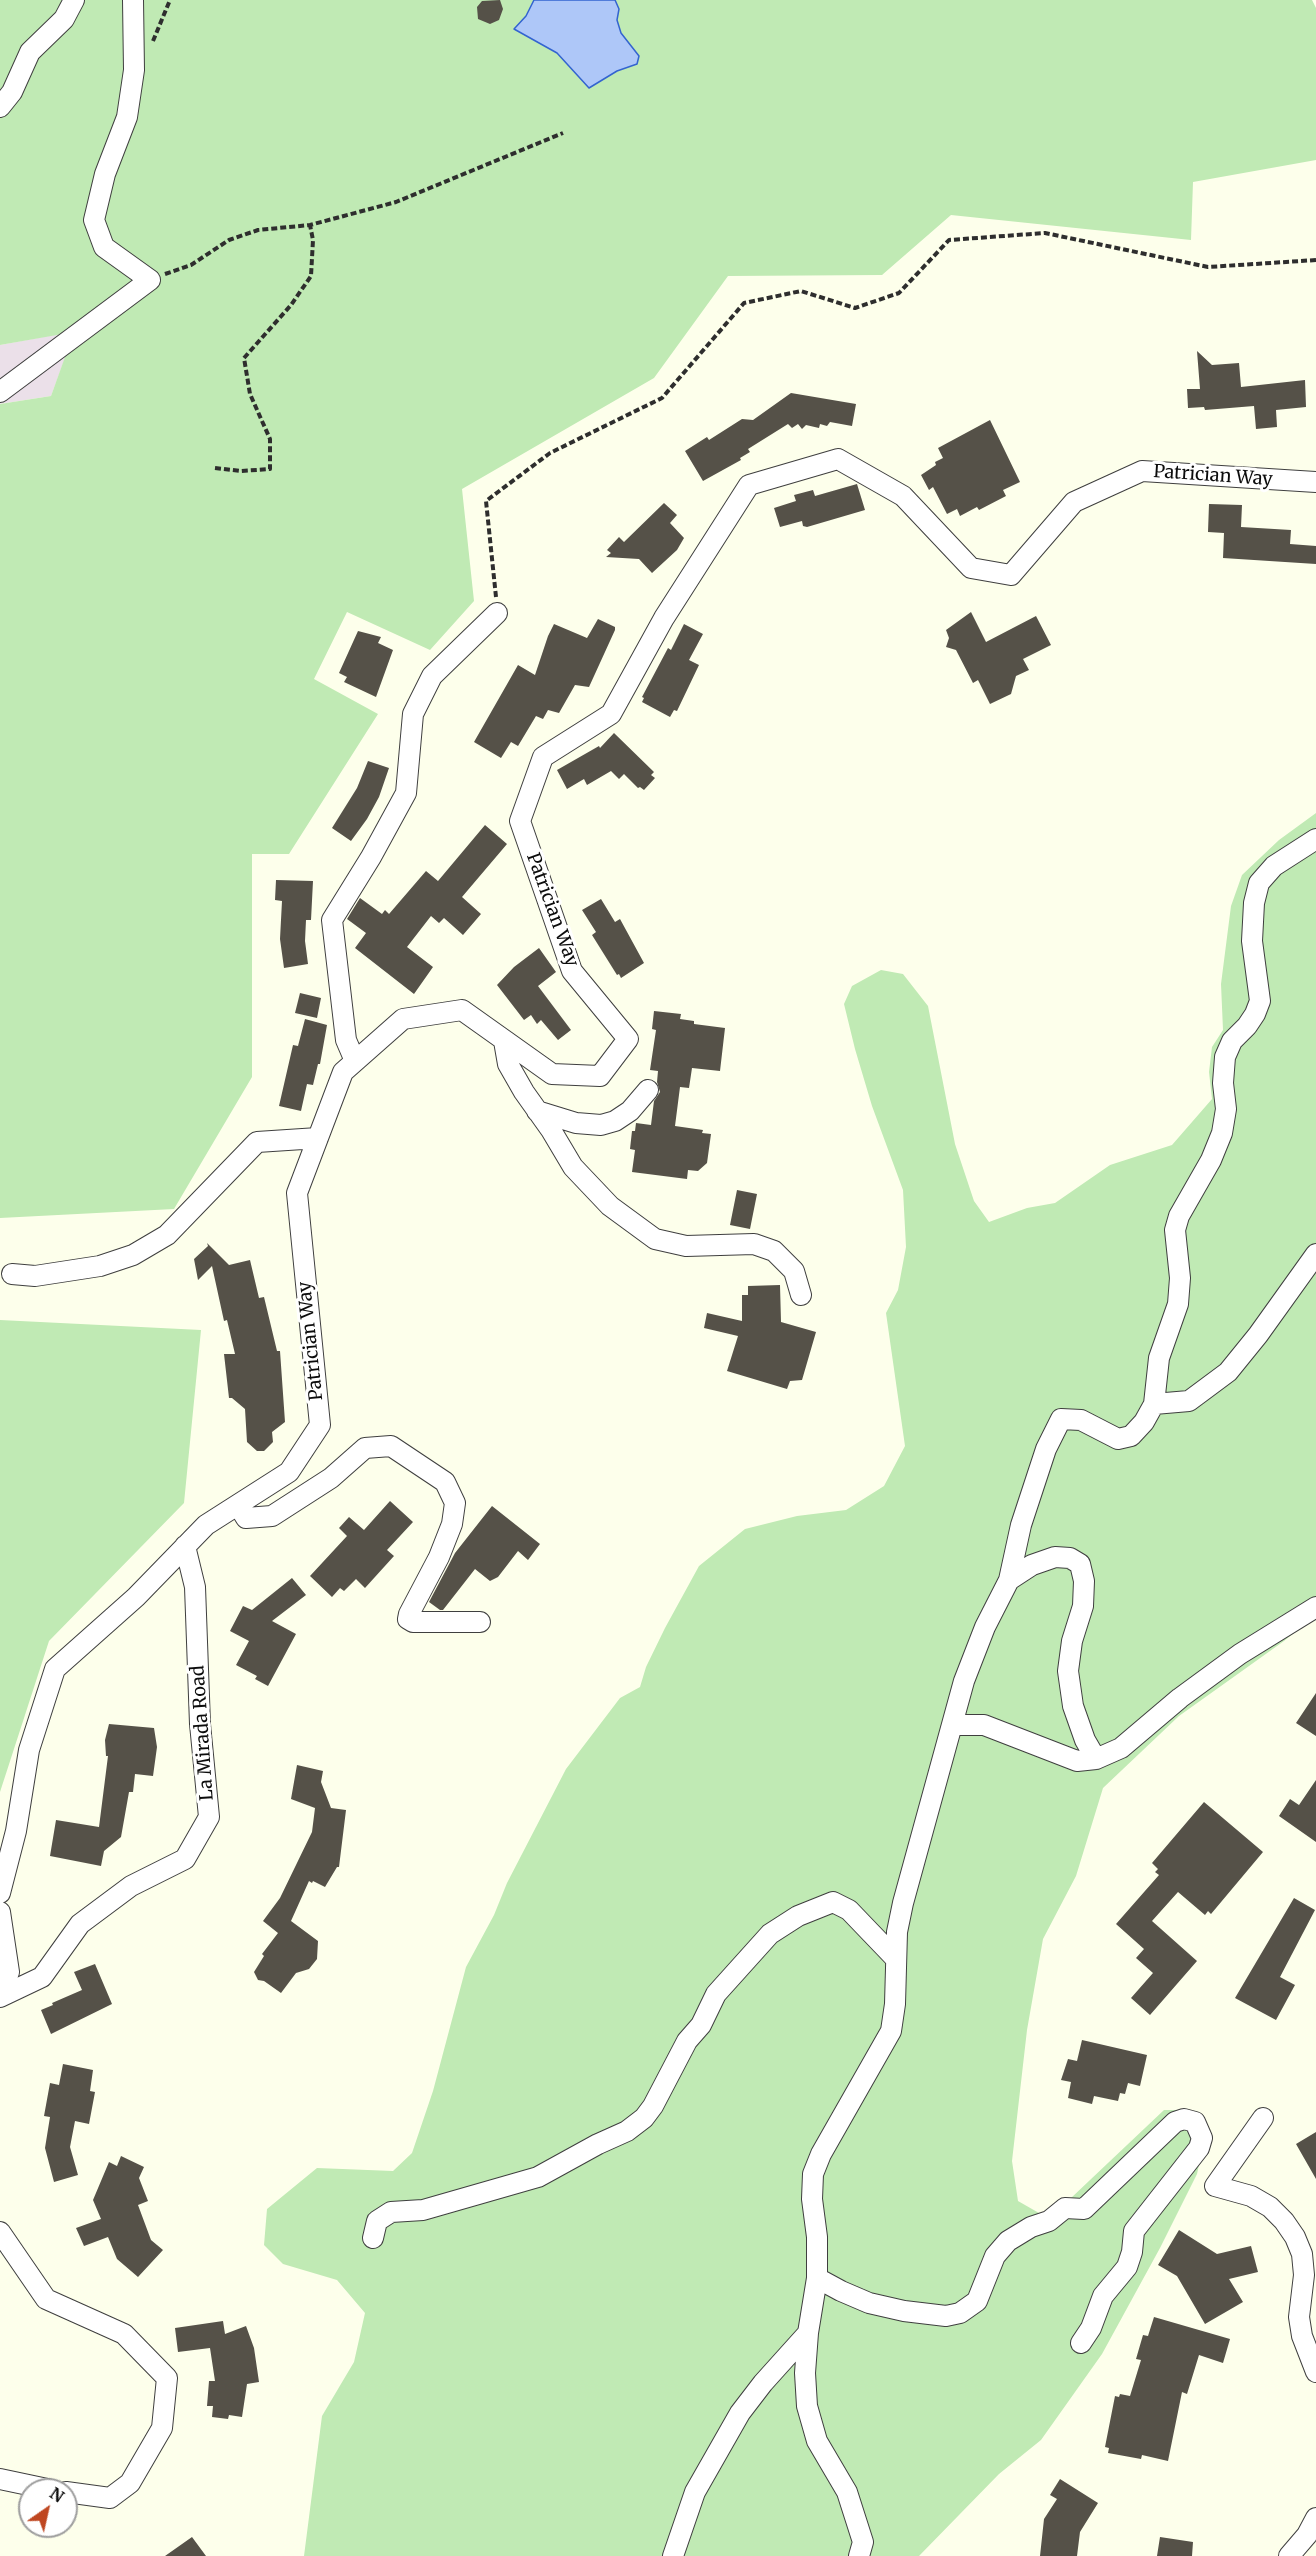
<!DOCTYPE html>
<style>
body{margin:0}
#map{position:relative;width:1316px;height:2556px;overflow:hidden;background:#fdffeb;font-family:Merriweather,serif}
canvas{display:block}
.north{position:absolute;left:18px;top:2478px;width:60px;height:60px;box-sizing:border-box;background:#fff;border:2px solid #9e9e9e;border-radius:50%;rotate:34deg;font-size:16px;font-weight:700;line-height:24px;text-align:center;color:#0c0c0c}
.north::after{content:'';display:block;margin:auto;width:21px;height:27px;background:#bf4721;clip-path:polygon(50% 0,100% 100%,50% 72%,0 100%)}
</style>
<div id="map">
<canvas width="1316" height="2556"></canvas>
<div class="north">N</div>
</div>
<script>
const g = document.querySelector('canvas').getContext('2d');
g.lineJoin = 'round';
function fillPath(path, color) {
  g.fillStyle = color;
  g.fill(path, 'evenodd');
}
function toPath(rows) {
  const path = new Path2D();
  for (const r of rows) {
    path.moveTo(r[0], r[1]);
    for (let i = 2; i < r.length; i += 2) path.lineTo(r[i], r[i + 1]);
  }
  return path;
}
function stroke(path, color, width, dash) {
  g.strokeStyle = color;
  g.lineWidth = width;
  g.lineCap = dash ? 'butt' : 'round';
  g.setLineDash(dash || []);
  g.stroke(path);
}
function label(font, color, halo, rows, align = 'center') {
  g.font = font + ' Merriweather,serif';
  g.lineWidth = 6;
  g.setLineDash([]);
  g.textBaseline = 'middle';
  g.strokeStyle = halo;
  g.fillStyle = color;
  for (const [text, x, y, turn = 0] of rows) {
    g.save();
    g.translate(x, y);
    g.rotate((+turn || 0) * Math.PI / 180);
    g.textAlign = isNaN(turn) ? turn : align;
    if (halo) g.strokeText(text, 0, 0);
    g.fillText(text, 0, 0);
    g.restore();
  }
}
fillPath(toPath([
 [75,331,51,396,0,404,0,345]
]), '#ebe0e9');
fillPath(toPath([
 [0,0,1312,0,1316,8,1316,160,1193,182,1191,240,951,215,882,275,728,276,654,378,462,489,474,601,430,650,347,612,314,679,378,714,289,854,252,854,252,1077,174,1209,0,1218,0,404,51,396,74,332,0,345],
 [1316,813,1316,1615,1284,1641,1179,1716,1103,1788,1076,1876,1043,1939,1027,2030,1012,2161,1018,2201,1046,2217,1071,2198,1164,2110,1191,2110,1206,2133,1197,2174,1160,2248,1102,2354,1041,2440,999,2474,919,2556,304,2556,322,2416,354,2362,365,2313,337,2280,283,2264,264,2245,267,2209,317,2168,393,2171,412,2153,433,2091,466,1967,494,1915,507,1883,566,1769,620,1698,640,1687,646,1667,665,1628,699,1566,745,1529,797,1516,846,1510,884,1486,905,1446,886,1313,898,1290,906,1247,903,1190,872,1106,855,1049,844,1004,852,986,881,970,903,974,928,1006,955,1144,974,1201,989,1222,1027,1208,1055,1203,1110,1165,1172,1145,1212,1099,1209,1072,1212,1047,1223,1030,1221,984,1231,906,1242,875,1279,840],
 [0,1320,201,1330,184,1503,49,1641,0,1792]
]), '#c0eab4');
const water = toPath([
 [534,0,615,0,619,9,617,20,621,33,639,56,637,64,617,71,589,88,557,53,514,29,526,16,534,0]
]);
fillPath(water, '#aec7f8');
stroke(water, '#3364d0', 1.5);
fillPath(toPath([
 [500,0,503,9,499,20,490,24,478,19,477,7,482,1],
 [1197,351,1212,365,1239,363,1241,387,1305,380,1306,407,1276,410,1277,427,1256,429,1254,406,1205,410,1204,407,1188,408,1187,389,1200,389],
 [791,393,856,404,852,426,830,422,827,426,820,424,819,428,806,425,802,429,798,424,792,428,788,424,748,449,750,452,740,458,741,460,703,481,685,451,707,437,709,440,742,419,753,420],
 [990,420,1020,482,1003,490,1006,496,979,510,977,507,960,516,957,509,947,514,933,487,929,490,921,475,936,465,935,462,943,458,938,448],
 [857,484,865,510,807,527,803,526,802,521,780,527,774,508,796,501,794,495,813,490,815,496],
 [664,503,677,515,670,523,684,538,677,550,652,573,639,559,606,557,611,553,607,550,619,537,624,542],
 [1209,504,1242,505,1241,527,1291,530,1290,544,1316,546,1316,564,1223,558,1224,533,1208,532],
 [971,612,986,642,1036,616,1051,645,1023,659,1029,670,1016,676,1011,694,990,704,978,680,973,683,956,650,946,647,949,638,946,630],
 [598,619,615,627,615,630,589,687,575,685,559,713,548,710,543,719,536,716,518,746,511,742,501,758,474,742,518,665,535,675,548,636,554,624,587,638],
 [684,624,703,634,689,660,699,665,677,711,674,710,670,717,642,702,644,698,642,697,668,648,671,650],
 [358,631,381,637,378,643,393,650,376,697,344,682,347,677,339,673],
 [614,733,654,772,651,775,655,778,644,790,640,787,638,788,624,774,619,779,611,771,587,785,584,779,567,789,557,770,599,746,600,748],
 [368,761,389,768,379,797,367,819,351,841,332,828,357,788],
 [485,825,507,844,462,897,481,914,463,935,444,918,439,923,431,916,407,947,433,967,414,994,355,948,366,933,347,919,360,898,382,914,385,910,389,914,426,871,438,881],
 [276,880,313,881,311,920,306,920,305,941,308,964,284,968,280,939,282,901,275,900],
 [601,899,615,922,620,919,644,963,621,978,619,974,617,975,592,935,596,932,582,910],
 [539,948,556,972,538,986,571,1030,558,1040,541,1020,537,1024,531,1015,524,1020,497,985,514,967],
 [300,993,321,998,317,1018,295,1013],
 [654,1011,681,1014,680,1019,694,1021,694,1024,725,1028,720,1071,692,1068,689,1088,680,1087,675,1126,703,1130,702,1133,711,1134,707,1163,698,1171,688,1170,687,1179,632,1172,635,1150,630,1149,632,1131,635,1131,636,1123,651,1125,654,1101,660,1092,657,1082,658,1071,650,1070,656,1030,652,1029],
 [305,1019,327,1025,320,1064,318,1064,313,1085,307,1084,301,1111,279,1106,293,1045,298,1046],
 [737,1190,757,1194,750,1229,730,1225],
 [207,1243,229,1265,250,1260,259,1298,264,1297,277,1351,280,1351,285,1422,272,1432,273,1442,264,1451,257,1451,247,1442,245,1409,232,1398,229,1398,224,1354,235,1354,227,1320,224,1321,212,1266,198,1280,194,1259,208,1246],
 [780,1285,781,1322,816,1332,802,1380,790,1381,787,1389,727,1371,738,1336,704,1328,707,1313,742,1321,742,1295,748,1295,748,1286],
 [390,1501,413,1522,387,1550,394,1556,365,1588,356,1579,344,1591,340,1588,332,1597,310,1576,347,1536,339,1528,349,1517,364,1530],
 [492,1506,540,1544,528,1560,518,1551,498,1577,490,1581,475,1569,443,1610,440,1610,429,1602,455,1553],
 [292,1578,306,1595,272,1621,296,1634,268,1686,255,1679,257,1676,236,1665,249,1641,230,1631,243,1606,252,1610],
 [1316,1693,1316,1736,1296,1723],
 [109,1724,154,1728,157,1747,153,1776,135,1774,133,1792,129,1792,121,1837,104,1851,101,1866,50,1856,56,1820,99,1827,108,1756,106,1756,105,1740],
 [297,1765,323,1771,321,1782,331,1808,346,1810,339,1867,337,1867,325,1887,313,1881,312,1883,309,1881,291,1921,318,1941,317,1959,309,1969,296,1973,281,1993,264,1981,258,1980,254,1972,264,1956,262,1954,278,1933,263,1921,280,1898,312,1832,315,1808,291,1799],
 [1316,1780,1316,1842,1279,1816,1290,1799,1299,1805],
 [1204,1802,1263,1852,1211,1914,1208,1911,1205,1915,1178,1892,1152,1921,1197,1961,1150,2015,1131,1998,1153,1973,1136,1958,1144,1949,1116,1924,1159,1875,1155,1872,1158,1869,1152,1863],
 [1294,1898,1315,1910,1280,1977,1295,1985,1276,2020,1235,1998],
 [95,1964,112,2004,51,2034,41,2010,53,2005,52,2003,82,1990,74,1972],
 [1082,2040,1147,2055,1140,2086,1128,2083,1125,2094,1120,2093,1118,2101,1094,2096,1092,2104,1068,2098,1071,2082,1061,2080,1068,2059,1077,2061],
 [63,2064,93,2070,90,2091,95,2092,89,2124,75,2121,70,2147,78,2175,54,2182,45,2148,50,2117,44,2116,50,2083,59,2085],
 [1316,2132,1316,2179,1296,2144],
 [121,2156,144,2167,139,2178,148,2201,138,2205,151,2240,163,2250,138,2277,117,2259,108,2237,84,2246,76,2228,101,2219,93,2200,109,2162,117,2166],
 [1179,2230,1217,2254,1251,2246,1258,2272,1229,2279,1243,2302,1205,2324,1177,2276,1158,2265],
 [1154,2317,1230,2339,1223,2363,1199,2355,1187,2394,1182,2392,1168,2461,1142,2455,1141,2459,1108,2453,1109,2448,1105,2447,1115,2396,1119,2397,1120,2394,1130,2396,1141,2360,1136,2359,1143,2335,1148,2336],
 [223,2321,225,2334,246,2326,254,2348,259,2382,247,2384,242,2417,229,2415,228,2419,212,2417,213,2406,207,2406,209,2381,215,2381,210,2348,178,2352,175,2328],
 [1060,2479,1098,2503,1080,2532,1077,2556,1040,2556,1044,2519,1057,2499,1050,2495],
 [192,2537,206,2556,165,2556],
 [1160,2537,1193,2542,1192,2556,1157,2556]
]), '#555148');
const minor = toPath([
 [0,107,12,92,30,52,64,19,74,0],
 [0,392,150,280,104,247,94,220,105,174,127,117,134,70,133,0],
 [504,1041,508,1064,524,1092,551,1130,573,1167,610,1206,655,1239,686,1246,754,1244,774,1251,794,1271,801,1295],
 [355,1061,346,1040,332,920,371,857,406,793,413,714,432,676,497,613],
 [537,1111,576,1123,601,1125,615,1121,630,1111,648,1090],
 [12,1274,35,1276,100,1266,133,1255,167,1235,257,1142,318,1138],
 [1154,1404,1189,1401,1228,1372,1258,1335,1316,1254],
 [238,1505,246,1518,272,1516,331,1478,365,1448,391,1446,445,1482,455,1503,452,1524,439,1557,409,1614,408,1619,413,1622,480,1622],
 [1009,1580,1032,1565,1055,1557,1070,1558,1080,1564,1084,1581,1083,1606,1072,1641,1068,1671,1073,1706,1085,1740,1096,1759],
 [952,1725,984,1725,1077,1761,1096,1759,1121,1748,1180,1698,1240,1654,1316,1607],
 [0,1893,16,1831,29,1750,55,1669,136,1597,206,1525,289,1472,320,1425,297,1193,343,1072,403,1019,462,1010,552,1074,600,1076,628,1039,572,971,520,821,543,757,611,714,664,618,749,485,838,459,903,496,971,568,1011,575,1074,502,1142,471,1316,482],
 [0,1912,9,1972,0,1993],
 [0,1997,42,1977,80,1924,131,1886,185,1859,209,1817,200,1724,195,1587,185,1546],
 [1263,2118,1215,2186,1251,2196,1270,2207,1284,2221,1295,2237,1302,2254,1304,2275,1299,2317,1302,2336,1316,2372],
 [0,2232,46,2299,124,2334,167,2378,162,2428,130,2483,110,2498,66,2492],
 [373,2238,377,2221,391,2212,423,2210,538,2177,598,2144,627,2131,644,2118,653,2106,687,2041,701,2025,716,1994,770,1934,798,1916,833,1902,849,1910,896,1959],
 [817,2278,841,2291,869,2303,904,2311,946,2316,960,2313,977,2301,995,2256,1008,2241,1031,2227,1049,2221,1065,2208,1084,2209,1175,2122,1184,2119,1195,2122,1202,2138,1199,2148,1134,2231,1132,2252,1127,2267,1103,2296,1091,2328,1081,2343],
 [808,2333,805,2373,807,2406,817,2441,847,2492,863,2542,859,2556],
 [0,2479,52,2490],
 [673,2556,695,2492,740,2413,763,2383,808,2333,817,2278,817,2237,812,2199,813,2174,821,2154,891,2031,895,2004,897,1932,903,1903,964,1681,985,1627,1009,1580,1021,1525,1046,1449,1061,1419,1081,1420,1118,1439,1131,1436,1144,1422,1154,1404,1159,1358,1178,1304,1180,1278,1175,1230,1179,1216,1211,1160,1222,1133,1226,1109,1223,1083,1225,1057,1232,1041,1247,1026,1255,1014,1260,1001,1252,941,1254,903,1259,883,1274,866,1316,839],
 [1289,2556,1307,2535,1316,2518]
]);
stroke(minor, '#3f3f3f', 22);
stroke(toPath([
 [153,41,170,0],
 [165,274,191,265,229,240,258,230,310,225,396,202,563,133],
 [215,468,241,471,270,469,270,439,250,394,244,358,291,305,311,276,313,240,310,225],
 [496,597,486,501,550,453,662,398,744,303,801,291,855,308,899,293,949,240,1045,233,1208,267,1316,260]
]), '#2e2e2e', 4, [6, 3]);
stroke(minor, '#fff', 20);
label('18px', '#0c0c0c', '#fff', [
 ["Patrician Way",1213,476,4],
 ["Patrician Way",552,910,70],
 ["Patrician Way",311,1341,-96],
 ["La Mirada Road",203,1733,-94]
]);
</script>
